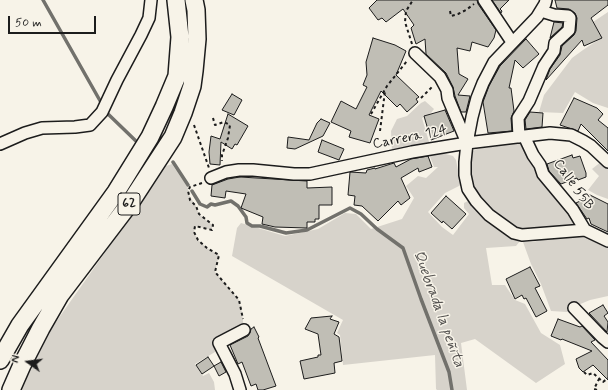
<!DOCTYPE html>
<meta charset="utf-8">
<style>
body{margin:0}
#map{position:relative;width:608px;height:390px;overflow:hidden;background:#f7f3e8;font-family:Mynerve,sans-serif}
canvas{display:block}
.north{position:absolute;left:8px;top:342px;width:40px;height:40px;-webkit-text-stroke:3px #f7f3e8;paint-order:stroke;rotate:284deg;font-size:11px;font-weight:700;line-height:16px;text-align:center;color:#1c1c1c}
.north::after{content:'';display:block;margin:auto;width:14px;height:18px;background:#1c1c1c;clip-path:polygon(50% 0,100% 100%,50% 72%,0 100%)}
.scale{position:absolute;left:8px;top:16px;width:88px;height:18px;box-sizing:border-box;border:2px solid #1c1c1c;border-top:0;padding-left:5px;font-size:12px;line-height:14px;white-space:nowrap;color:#1c1c1c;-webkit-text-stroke:3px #f7f3e8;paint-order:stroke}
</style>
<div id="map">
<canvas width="608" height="390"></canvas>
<div class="north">N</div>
<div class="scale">50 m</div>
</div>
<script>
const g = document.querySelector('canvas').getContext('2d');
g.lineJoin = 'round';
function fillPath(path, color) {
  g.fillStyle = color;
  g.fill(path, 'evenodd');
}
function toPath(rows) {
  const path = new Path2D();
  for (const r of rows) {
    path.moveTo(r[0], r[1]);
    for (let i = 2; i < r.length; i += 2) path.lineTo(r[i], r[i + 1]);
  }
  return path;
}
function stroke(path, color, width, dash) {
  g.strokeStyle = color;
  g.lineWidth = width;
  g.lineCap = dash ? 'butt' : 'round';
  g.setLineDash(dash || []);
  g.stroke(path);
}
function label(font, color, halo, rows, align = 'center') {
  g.font = font + ' Mynerve,sans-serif';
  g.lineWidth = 3;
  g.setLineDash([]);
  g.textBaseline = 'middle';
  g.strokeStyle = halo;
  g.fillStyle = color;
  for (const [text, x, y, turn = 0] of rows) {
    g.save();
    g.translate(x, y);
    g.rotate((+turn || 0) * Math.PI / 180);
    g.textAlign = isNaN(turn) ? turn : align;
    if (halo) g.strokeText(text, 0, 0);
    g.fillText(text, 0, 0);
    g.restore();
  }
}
fillPath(toPath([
 [608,12,608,108,593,103,575,92,563,113,539,112,544,95,572,58,583,50,601,38,593,22],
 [425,101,434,109,431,113,422,118,430,145,392,152,391,131,397,119,407,116,421,103],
 [523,142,579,224,557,227,551,229,528,231,518,229,510,225,492,211,481,199,472,182,470,165,471,154,473,151,477,149],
 [438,152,453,156,456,160,461,185,445,193,428,212,442,227,453,235,469,214,464,208,464,203,468,201,472,203,489,221,499,230,520,241,516,246,486,248,492,285,505,285,515,300,525,304,541,333,560,345,565,364,536,383,475,339,461,343,467,390,437,390,436,389,435,355,343,365,340,335,337,333,343,320,232,256,237,228,241,223,285,236,318,229,345,213,356,214,371,229,402,219,414,198,406,186,418,176,426,178,438,167,434,167,429,154],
 [602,161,608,168,608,199,597,195,588,190,599,176,592,169],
 [172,164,188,188,189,195,196,206,199,214,212,225,212,230,195,226,194,232,198,240,207,248,219,255,215,272,239,300,242,313,244,330,216,343,215,352,195,364,203,376,209,373,214,382,215,390,22,390,30,370,51,329,166,166],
 [585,234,608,246,608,296,590,300,571,308,567,312,551,311,541,284,531,264,523,242,533,242,559,235]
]), '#d7d3cb');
stroke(toPath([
 [43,0,107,113,138,143],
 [173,162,188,185],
 [192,191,200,204,207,207,211,204,215,205,231,201,238,206,246,217,247,223,252,226,260,226,286,233,307,230,350,208,361,214,377,229,403,248,421,299,449,372,452,390]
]), '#72716c', 3.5);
const building = toPath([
 [377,0,477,0,478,4,496,30,494,38,488,47,472,42,470,51,457,48,459,74,468,79,458,95,470,96,466,112,461,112,455,96,453,87,446,73,426,54,425,39,416,44,411,28,414,25,403,9,386,22,382,18,378,20,369,8,377,0],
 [492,0,509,0,500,9,502,11,501,13,492,0],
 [555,0,608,0,608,5,591,18,602,38,584,46,582,40,546,80,550,69,560,55,562,46,574,35,576,31,577,18,575,13,569,9,557,8,555,0],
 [554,22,563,23,562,27,550,38,554,22],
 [373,38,395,45,406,51,396,75,419,97,416,99,418,102,407,112,400,104,397,107,381,91,369,115,379,119,370,143,349,137,351,131,331,122,341,101,356,109,367,87,363,85,367,75,366,62,373,38],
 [526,39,539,54,523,68,515,60,509,88,511,88,514,111,511,118,512,131,488,133,483,102,489,86,500,66,526,39],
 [232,94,242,100,234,115,222,110,232,94],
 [574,98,597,108,603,114,598,120,608,128,608,151,581,124,578,131,560,125,574,98],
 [445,110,454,131,431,140,424,116,445,110],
 [530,112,543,113,542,127,526,129,525,120,530,112],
 [228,114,248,126,237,145,235,144,232,149,221,142,220,165,210,164,209,152,211,136,220,139,228,114],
 [321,119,330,123,323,136,295,149,287,148,288,137,309,140,317,123,321,119],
 [322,140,344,149,339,160,318,152,322,140],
 [572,155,573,158,580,156,586,173,586,177,578,180,577,178,561,184,549,171,547,164,572,155],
 [428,156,432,167,419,172,418,168,401,178,410,198,401,205,398,201,378,221,362,206,354,205,355,196,348,195,350,172,366,173,367,170,375,168,375,169,394,163,396,167,411,159,428,156],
 [240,177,307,181,307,188,332,187,332,205,319,205,319,219,315,219,315,222,307,222,307,228,275,227,262,224,263,217,241,208,246,194,226,191,225,198,211,196,212,185,228,179,240,177],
 [586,193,608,204,608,232,591,224,589,218,587,219,576,203,582,200,586,193],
 [446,196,466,214,452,229,443,221,442,223,431,213,446,196],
 [530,267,540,286,535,288,547,311,536,317,526,298,524,299,522,295,515,299,506,279,530,267],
 [603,305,608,313,604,316,608,322,607,332,589,313,603,305],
 [332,316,330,319,339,322,334,334,339,337,342,361,334,363,335,373,304,379,300,361,318,357,318,355,321,355,318,334,305,329,311,318,332,316],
 [558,319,580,327,582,326,595,340,591,342,608,360,608,380,593,365,583,372,579,368,576,359,592,351,562,339,561,340,551,336,558,319],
 [254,327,259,337,258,338,276,386,263,390,258,390,256,384,251,386,242,362,238,364,230,345,248,336,250,333,251,329,254,327],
 [208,357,214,366,202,374,196,365,208,357],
 [221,362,226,372,219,376,214,366,221,362]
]);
fillPath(building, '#c0beb5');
stroke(building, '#1c1c1c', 1);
const minor = toPath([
 [484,0,512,42],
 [546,0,545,4,537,17,494,62,483,83,477,98,472,117,467,143,465,162,465,175,468,189,476,201,489,215,514,233,522,235,585,230,608,241],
 [415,53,440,77,447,90,448,98,467,143],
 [524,136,533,155,540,165,543,174,573,210,585,230],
 [519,137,518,118,529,101,544,66,554,51,555,43,569,30,570,18,568,16,554,15,541,11],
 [0,144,25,133,42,128,75,127,90,125,102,112,117,80,141,35,149,18,151,0],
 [211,178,226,172,239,170,253,170,294,174,310,174,412,152,467,143,550,133,571,135,583,141,591,146,608,162],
 [574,308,602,337,608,342],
 [240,390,235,374,219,343,244,330]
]);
const highway = toPath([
 [0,360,20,325,116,192,150,137,164,107,177,76,180,37,176,0],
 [11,390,22,365,41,328,60,295,130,203,173,137,183,113,192,86,194,71,197,39,196,10,194,0]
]);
stroke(minor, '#1c1c1c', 14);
stroke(highway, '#1c1c1c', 20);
stroke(toPath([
 [450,11,451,16,458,14,466,10,474,4],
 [412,44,405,22,406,11,413,0],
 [421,98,433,86],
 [371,114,387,86,407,61],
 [213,118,215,125,224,122,230,125,228,138,222,155,222,161],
 [194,125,209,168],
 [380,131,385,91],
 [202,183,190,187,188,191,189,195,190,200,196,206,199,214,213,225,212,230,195,226,194,232,198,240,207,248,219,255,215,272,239,300,243,319],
 [584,372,587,375,593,373,603,382,608,378],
 [597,390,594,389,599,379]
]), '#1c1c1c', 2, [3, 3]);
stroke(minor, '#f7f3e8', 11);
stroke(highway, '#f7f3e8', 17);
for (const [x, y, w] of [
 [129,204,22]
]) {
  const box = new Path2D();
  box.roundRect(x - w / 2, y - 11, w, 22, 3);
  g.fillStyle = '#f7f3e8';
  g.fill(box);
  stroke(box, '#1c1c1c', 1);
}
label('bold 13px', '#1c1c1c', null, [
 ["62",129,204]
]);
label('14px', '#1c1c1c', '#f7f3e8', [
 ["Carrera 124",410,138,-11],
 ["Calle 55B",573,185,54]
]);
label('italic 15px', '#565452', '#f7f3e8', [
 ["Quebrada la peñita",438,309,70]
]);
</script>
